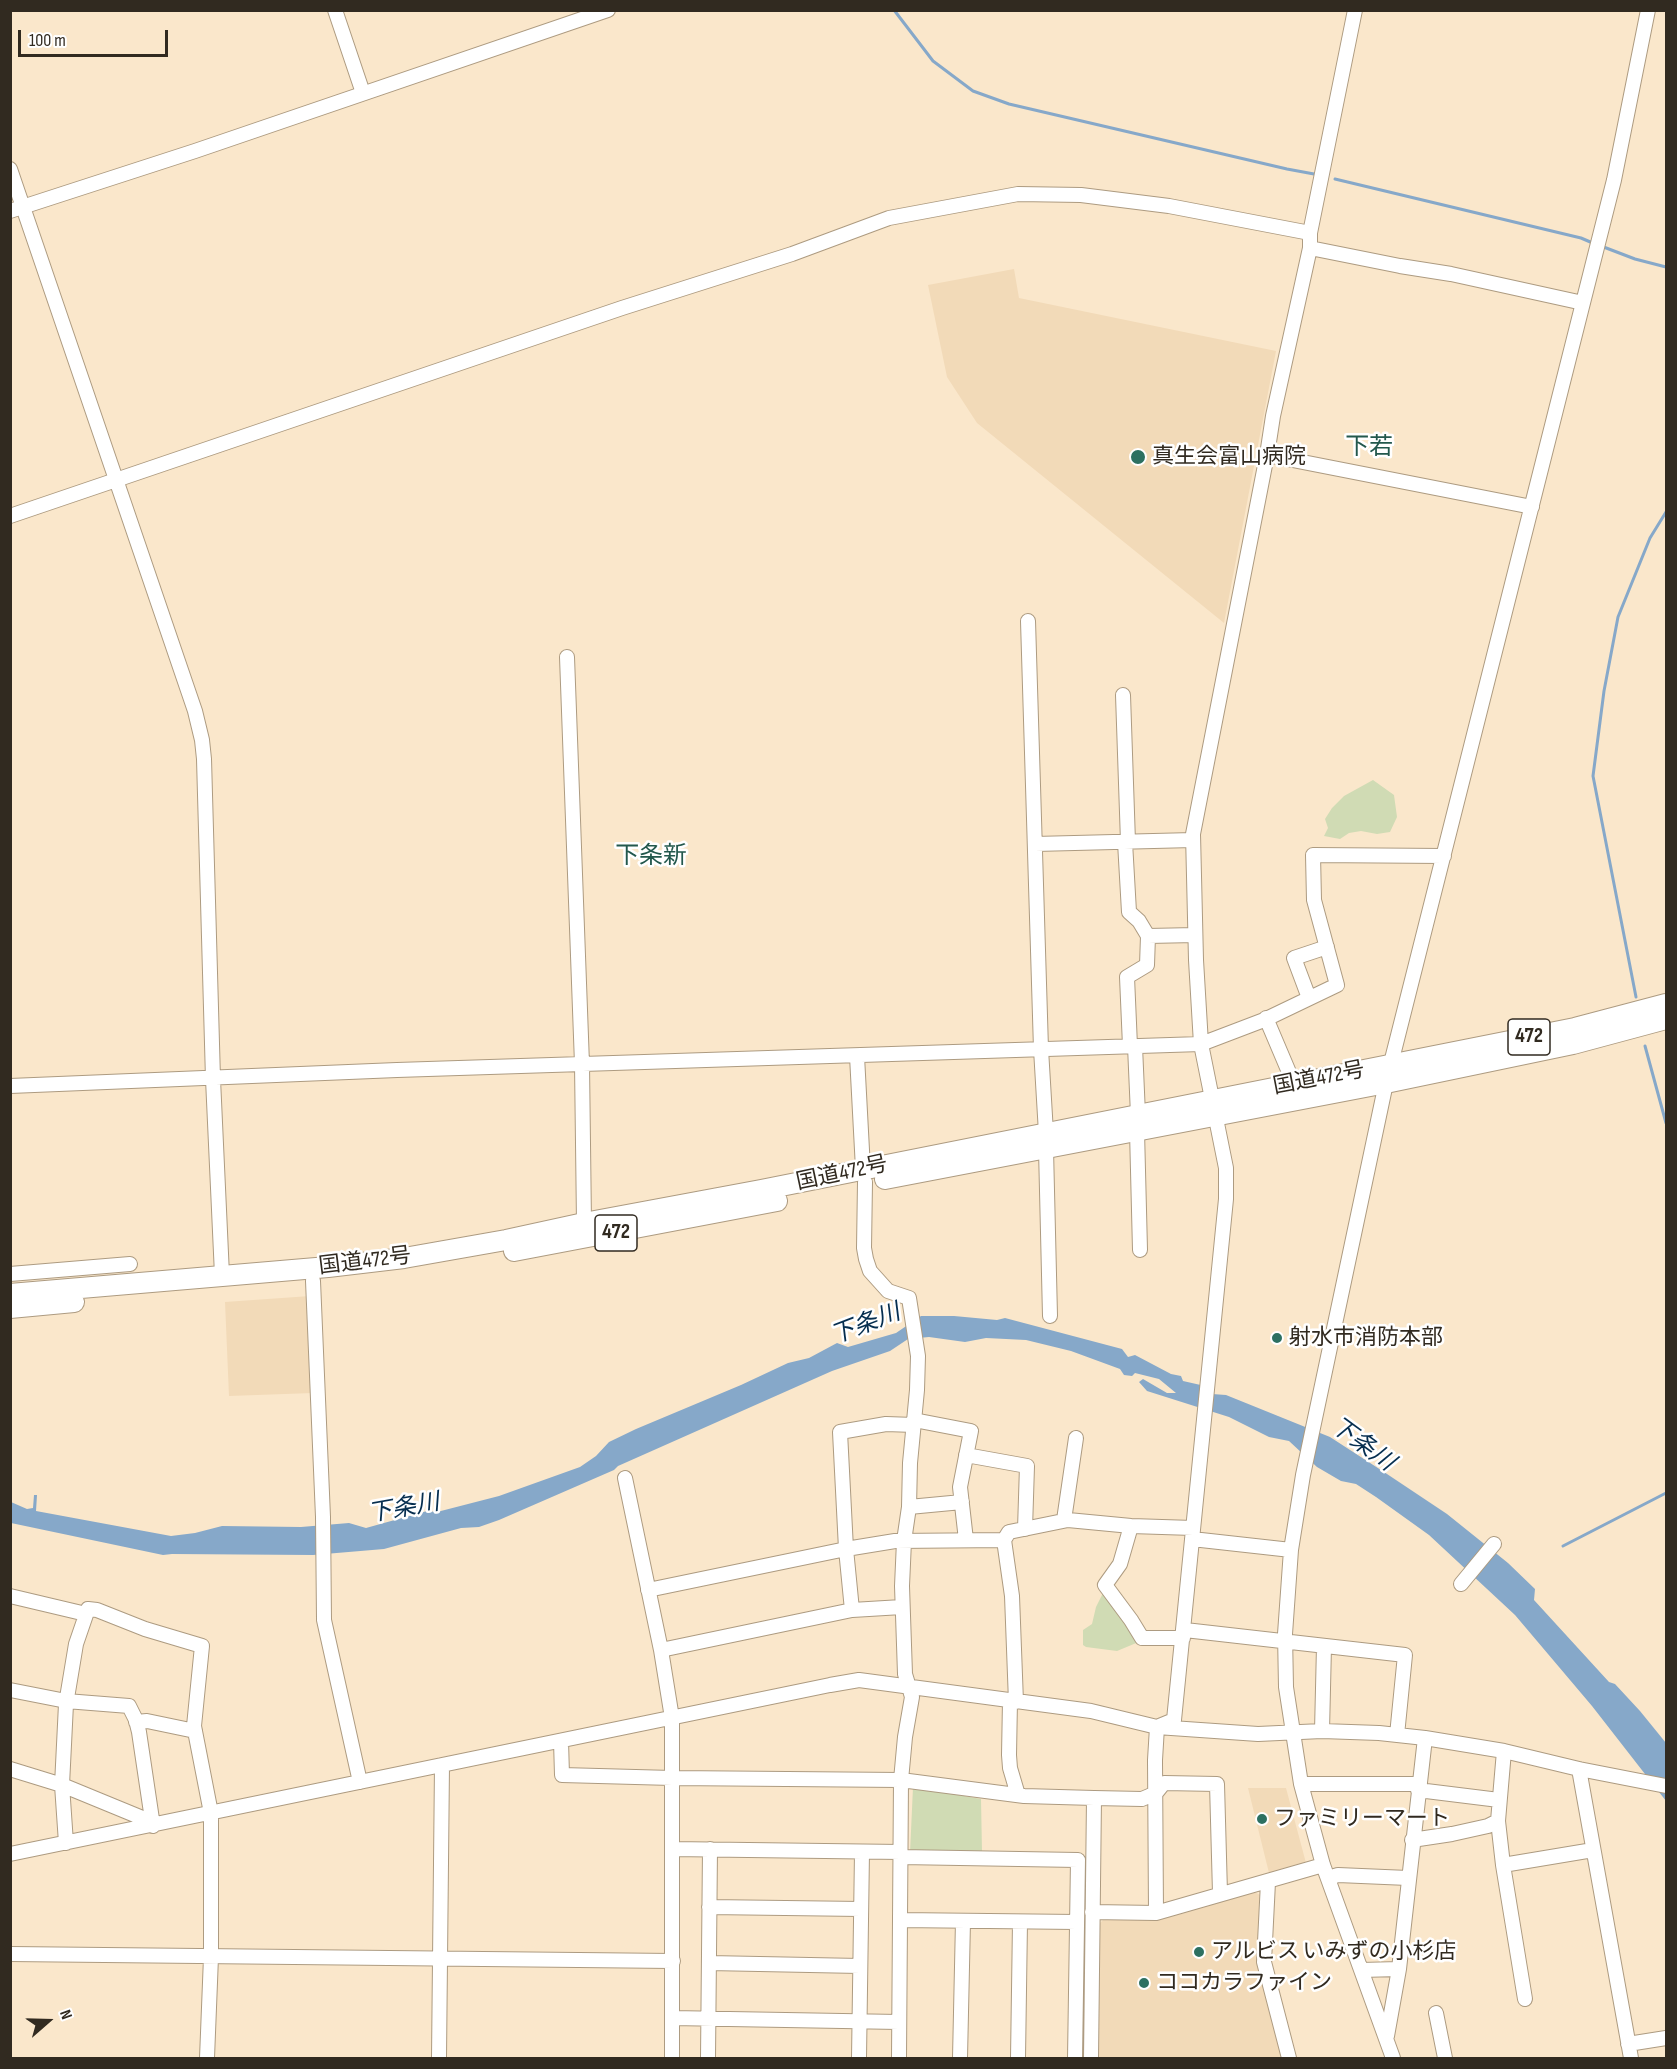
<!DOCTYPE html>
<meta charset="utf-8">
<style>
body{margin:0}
#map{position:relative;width:1677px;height:2069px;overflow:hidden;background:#fae7cb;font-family:"Sofia Sans Condensed",sans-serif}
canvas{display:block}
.frame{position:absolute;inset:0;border:12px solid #312a20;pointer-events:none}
.north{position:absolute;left:18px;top:1991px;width:60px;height:60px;-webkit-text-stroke:4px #fff;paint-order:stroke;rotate:70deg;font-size:16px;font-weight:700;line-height:24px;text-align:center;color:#312a20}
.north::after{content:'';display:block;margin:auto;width:21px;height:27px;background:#312a20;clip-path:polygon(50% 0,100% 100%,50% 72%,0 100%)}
.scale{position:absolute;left:18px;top:30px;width:150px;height:27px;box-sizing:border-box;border:3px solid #312a20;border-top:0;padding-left:8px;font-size:18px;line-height:21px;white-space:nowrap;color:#312a20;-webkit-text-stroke:4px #fff;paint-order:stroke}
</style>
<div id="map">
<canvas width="1677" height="2069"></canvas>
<div class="frame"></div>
<div class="north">N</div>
<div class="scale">100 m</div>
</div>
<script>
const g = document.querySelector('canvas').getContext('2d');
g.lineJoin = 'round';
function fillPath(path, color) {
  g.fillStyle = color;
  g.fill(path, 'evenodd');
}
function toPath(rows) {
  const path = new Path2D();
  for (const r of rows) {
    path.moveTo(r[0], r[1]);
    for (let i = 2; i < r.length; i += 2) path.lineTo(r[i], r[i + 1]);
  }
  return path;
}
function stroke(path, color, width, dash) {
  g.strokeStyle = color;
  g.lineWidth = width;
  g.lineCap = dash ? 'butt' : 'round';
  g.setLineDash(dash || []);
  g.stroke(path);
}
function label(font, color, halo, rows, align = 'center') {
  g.font = font + ' "Sofia Sans Condensed","Noto Sans JP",sans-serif';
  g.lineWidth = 5;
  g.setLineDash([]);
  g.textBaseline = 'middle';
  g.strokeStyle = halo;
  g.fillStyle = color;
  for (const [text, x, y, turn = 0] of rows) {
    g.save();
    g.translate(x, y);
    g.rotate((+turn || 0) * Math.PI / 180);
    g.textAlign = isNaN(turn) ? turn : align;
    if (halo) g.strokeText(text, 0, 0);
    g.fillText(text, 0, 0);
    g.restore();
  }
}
fillPath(toPath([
 [1014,269,1019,298,1276,351,1224,623,977,423,947,377,928,285],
 [310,1296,313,1393,229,1396,225,1302],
 [1248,1788,1286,1788,1306,1863,1269,1873],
 [1253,1891,1260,1895,1258,1962,1283,2058,1099,2058,1098,1925,1105,1918]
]), '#f2dab8');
fillPath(toPath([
 [1373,780,1394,795,1397,817,1390,832,1377,834,1361,831,1349,833,1340,839,1324,836,1328,828,1325,819,1332,808,1344,796],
 [1105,1589,1141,1641,1117,1651,1086,1647,1083,1645,1083,1630,1092,1624,1096,1607],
 [913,1787,981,1799,982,1852,910,1853]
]), '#d0dbb4');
fillPath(toPath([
 [921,1316,954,1316,997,1320,1005,1318,1122,1349,1128,1357,1135,1355,1171,1374,1181,1376,1183,1381,1205,1386,1212,1394,1226,1395,1330,1437,1384,1472,1447,1514,1508,1563,1535,1589,1534,1600,1609,1682,1615,1684,1640,1711,1666,1743,1666,1801,1592,1706,1515,1615,1429,1535,1376,1497,1356,1484,1341,1481,1317,1467,1289,1441,1269,1437,1229,1417,1147,1391,1139,1382,1143,1379,1167,1393,1176,1393,1159,1379,1135,1373,1132,1376,1124,1375,1120,1369,1071,1351,1026,1340,986,1338,965,1342,929,1337,908,1339,890,1351,832,1371,618,1466,614,1470,499,1520,479,1527,461,1528,384,1549,313,1555,172,1554,163,1555,11,1523,11,1502,27,1509,33,1508,34,1495,37,1495,36,1511,171,1536,195,1533,222,1526,301,1527,349,1523,366,1528,427,1511,437,1512,499,1496,580,1467,596,1456,609,1442,636,1429,741,1385,788,1363,809,1358,837,1343,848,1347,896,1333]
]), '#86a8c9');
stroke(toPath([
 [894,10,933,61,973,91,1009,104,1287,169,1314,174],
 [1335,179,1581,238,1595,244],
 [1601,246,1635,259,1666,267],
 [1636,997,1593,776,1604,691,1618,617,1650,538,1666,512],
 [1645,1046,1666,1123],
 [1563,1546,1666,1493]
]), '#86a8c9', 3);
const minor = toPath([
 [335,10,363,93],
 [10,169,195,711,202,740,204,759,213,1079,222,1275],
 [10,211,195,151,608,10],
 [1310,248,1400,266,1451,274,1583,303],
 [1267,455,1532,507],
 [10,516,622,308,792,254,889,218,1018,194,1081,195,1169,206,1310,233],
 [1028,621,1041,1049,1046,1133],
 [567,657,582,1064,584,1223],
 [1123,695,1128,842],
 [1125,842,1129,912,1139,921,1148,936,1147,965,1127,977,1130,1046],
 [1035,844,1193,840],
 [1148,936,1195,935],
 [1309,998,1294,958,1327,947],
 [1266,1018,1294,1084],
 [1135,1046,1138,1115],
 [857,1056,863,1169],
 [10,1086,397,1070,1201,1044,1264,1020,1337,985,1314,900,1313,855,1444,856],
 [1137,1131,1140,1250],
 [1046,1149,1050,1316],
 [865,1182,864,1248,866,1259,870,1271,888,1291,909,1298,918,1356,917,1390,910,1463,909,1507,904,1541,902,1586,905,1674,912,1697,905,1737,901,1780,899,2058],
 [10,1274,130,1264],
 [313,1281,323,1517,324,1620,360,1782],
 [914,1420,971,1431,960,1487,966,1540],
 [966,1455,1027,1466,1025,1529],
 [625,1478,661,1650,672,1718,672,2058],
 [909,1507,962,1502],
 [1064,1520,1076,1438],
 [1131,1526,1120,1564,1105,1585,1131,1620,1142,1638,1183,1638],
 [1192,1539,1291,1550],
 [1461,1584,1494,1544],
 [648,1590,846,1549,895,1541,1004,1540],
 [10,1596,86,1614],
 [852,1610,846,1549,840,1432,886,1424,914,1425],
 [1185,1630,1405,1655,1397,1735],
 [661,1650,852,1610,902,1607],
 [10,1690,66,1701,129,1706,136,1720,139,1732,153,1826],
 [1010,1701,1009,1755,1010,1768,1018,1795],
 [1016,1702,1012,1596,1004,1540,1009,1532,1068,1520,1131,1526,1193,1528],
 [136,1722,147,1721,195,1731],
 [1157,1727,1174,1720,1226,1199,1226,1168,1201,1044,1196,960,1193,834,1267,455,1273,416,1310,248,1310,233,1355,10],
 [1322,1731,1324,1646],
 [561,1741,562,1775,672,1778,901,1780,1024,1796,1094,1798,1142,1799,1156,1793,1164,1783,1217,1784,1220,1893],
 [1504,1751,1498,1821,1503,1865,1525,1999],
 [10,1769,62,1785,152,1822],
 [1579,1769,1631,2058],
 [1301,1784,1420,1784],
 [1418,1790,1499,1800],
 [1412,1840,1452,1834,1488,1826,1498,1821],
 [66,1843,62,1785,66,1704,76,1644,88,1609,97,1610,145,1629,202,1646,194,1726,211,1813,211,1957,207,2058],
 [672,1849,901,1852],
 [10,1854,830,1685,859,1680,1091,1711,1157,1727,1258,1734,1322,1731,1379,1733,1425,1738,1504,1751,1579,1769,1666,1786],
 [901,1857,1078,1860,1075,2058],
 [1503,1865,1593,1850],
 [1328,1878,1338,1875,1408,1878],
 [1268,1882,1264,1962,1289,2058],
 [709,1907,861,1909],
 [1092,1912,1156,1913,1323,1865],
 [1156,1913,1155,1760,1157,1727],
 [900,1920,1077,1922],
 [10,1954,673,1961],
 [709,1963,860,1966],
 [1361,1970,1399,1969],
 [1436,2013,1445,2058],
 [672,2018,899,2022],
 [1387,2036,1399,1969,1425,1738],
 [1628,2044,1666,2038],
 [439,2058,442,1765],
 [708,2058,710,1849],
 [859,2058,862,1852],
 [960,2058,963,1921],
 [1018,2058,1020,1922],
 [1091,2058,1094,1798],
 [1393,2058,1323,1865,1301,1784,1286,1687,1285,1634,1291,1550,1303,1475,1386,1083,1614,180,1648,10]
]);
const highway = toPath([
 [885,1179,1386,1083,1573,1044,1666,1019],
 [514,1251,777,1201],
 [10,1294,328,1267,404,1258,506,1240,584,1223,761,1190,1575,1028,1666,1004],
 [10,1308,74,1302]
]);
stroke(minor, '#ad9b81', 16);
stroke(highway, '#ad9b81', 22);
stroke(minor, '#fff', 14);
stroke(highway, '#fff', 20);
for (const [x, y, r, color] of [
 [1138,457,8,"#2d7061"],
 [1277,1338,6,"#2d7061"],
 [1262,1819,6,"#2d7061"],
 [1199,1952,6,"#2d7061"],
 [1144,1983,6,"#2d7061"]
]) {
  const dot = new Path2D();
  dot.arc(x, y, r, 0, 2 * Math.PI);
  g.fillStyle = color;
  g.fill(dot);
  stroke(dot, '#fff', 2);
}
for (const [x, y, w] of [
 [1529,1037,42],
 [616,1233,42]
]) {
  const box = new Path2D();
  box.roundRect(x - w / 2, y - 18, w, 36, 4.5);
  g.fillStyle = '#fff';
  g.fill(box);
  stroke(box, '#312a20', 1.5);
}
label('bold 21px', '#312a20', null, [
 ["472",1529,1037],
 ["472",616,1233]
]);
label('22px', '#312a20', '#fff', [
 ["真生会富山病院",1152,457],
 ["射水市消防本部",1289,1338],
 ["ファミリーマート",1274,1819],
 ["アルビス いみずの小杉店",1211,1952],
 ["ココカラファイン",1156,1983]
], 'left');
label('22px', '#312a20', '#fff', [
 ["国道472号",1319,1079,-11],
 ["国道472号",842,1174,-12],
 ["国道472号",365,1262,-7]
]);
label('24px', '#23584d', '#fff', [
 ["下若",1369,448],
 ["下条新",651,857]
]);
label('italic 24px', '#062e4f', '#fff', [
 ["下条川",866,1325,-21],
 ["下条川",1362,1445,36],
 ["下条川",404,1509,-10]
]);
</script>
